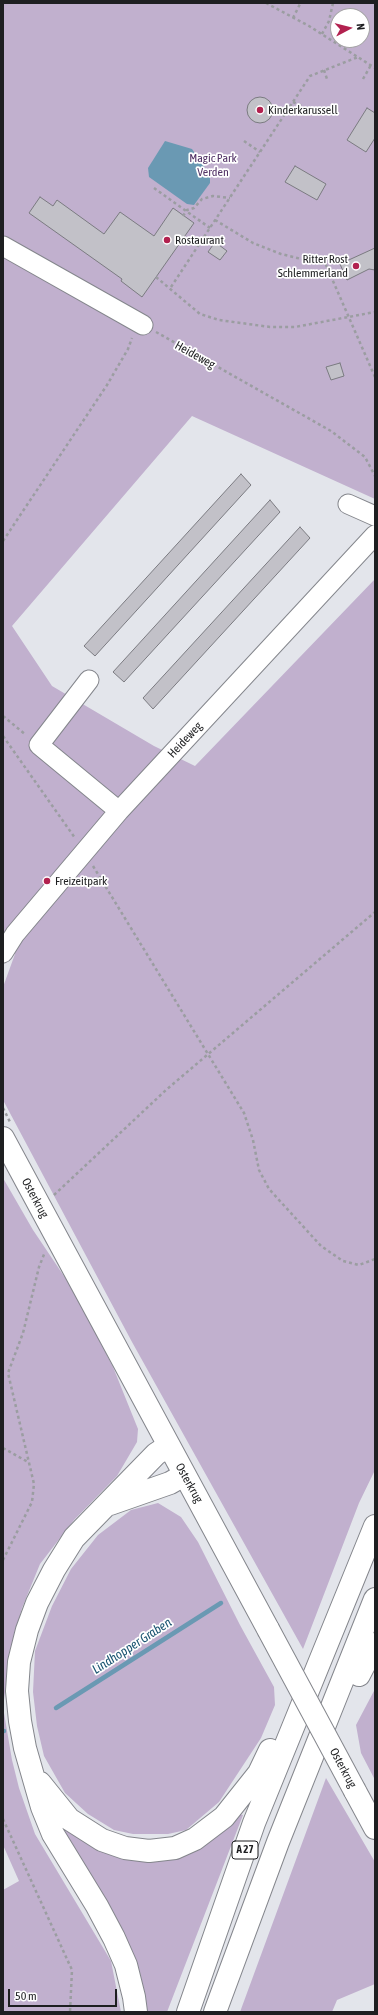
<!DOCTYPE html>
<style>
body{margin:0}
#map{position:relative;width:378px;height:2015px;overflow:hidden;background:#e3e5eb;font-family:"Asap Condensed",sans-serif}
canvas{display:block}
.frame{position:absolute;inset:0;border:4px solid #1e1f21;pointer-events:none}
.north{position:absolute;left:330px;top:8px;width:40px;height:40px;box-sizing:border-box;background:#fff;border:1px solid #a5a5a6;border-radius:50%;rotate:83deg;font-size:11px;font-weight:700;line-height:16px;text-align:center;color:#1e1f21}
.north::after{content:'';display:block;margin:auto;width:14px;height:18px;background:#b2214f;clip-path:polygon(50% 0,100% 100%,50% 72%,0 100%)}
.scale{position:absolute;left:8px;top:1989px;width:109px;height:18px;box-sizing:border-box;border:2px solid #1e1f21;border-top:0;padding-left:5px;font-size:12px;line-height:14px;white-space:nowrap;color:#1e1f21;-webkit-text-stroke:3px #fff;paint-order:stroke}
</style>
<div id="map">
<canvas width="378" height="2015"></canvas>
<div class="frame"></div>
<div class="north">N</div>
<div class="scale">50 m</div>
</div>
<script>
const g = document.querySelector('canvas').getContext('2d');
g.lineJoin = 'round';
function fillPath(path, color) {
  g.fillStyle = color;
  g.fill(path, 'evenodd');
}
function toPath(rows) {
  const path = new Path2D();
  for (const r of rows) {
    if (r.length === 3) {
      path.moveTo(r[0] + r[2], r[1]);
      path.arc(r[0], r[1], r[2], 0, 2 * Math.PI);
      continue;
    }
    path.moveTo(r[0], r[1]);
    for (let i = 2; i < r.length; i += 2) path.lineTo(r[i], r[i + 1]);
  }
  return path;
}
function stroke(path, color, width, dash) {
  g.strokeStyle = color;
  g.lineWidth = width;
  g.lineCap = dash ? 'butt' : 'round';
  g.setLineDash(dash || []);
  g.stroke(path);
}
function label(font, color, halo, rows, align = 'center') {
  g.font = font + ' "Asap Condensed",sans-serif';
  g.lineWidth = 3.5;
  g.setLineDash([]);
  g.textBaseline = 'middle';
  g.strokeStyle = halo;
  g.fillStyle = color;
  for (const [text, x, y, turn = 0] of rows) {
    g.save();
    g.translate(x, y);
    g.rotate((+turn || 0) * Math.PI / 180);
    g.textAlign = isNaN(turn) ? turn : align;
    if (halo) g.strokeText(text, 0, 0);
    g.fillText(text, 0, 0);
    g.restore();
  }
}
fillPath(toPath([
 [3,3,375,3,375,499,192,416,12,626,52,686,154,746,195,766,375,579,375,1470,359,1503,303,1649,132,1342,3,1100,3,987,15,954,3,945],
 [338,16,362,16,362,40,338,40],
 [3,1178,33,1230,72,1288,113,1367,138,1429,137,1442,117,1476,74,1520,40,1564,22,1608,11,1649,3,1707,12,1760,19,1788,35,1834,111,1961,121,2012,3,2012,3,1890,19,1881,3,1845],
 [158,1503,181,1517,198,1542,240,1625,274,1687,275,1705,261,1738,219,1802,186,1830,168,1834,133,1834,114,1830,88,1814,65,1793,44,1756,37,1726,33,1692,35,1651,52,1606,71,1569,98,1535,131,1510],
 [375,1689,375,1780,361,1753,356,1725],
 [326,1778,375,1862,375,1984,337,2000,332,2012,240,2012],
 [51,1809,123,1856,239,1814,243,1815,167,2012,143,2012]
]), '#c1b0ce');
fillPath(toPath([
 [165,141,192,149,210,175,210,183,194,205,187,204,149,177,148,168]
]), '#6a99b3');
stroke(toPath([
 [56,1708,221,1603],
 [3,1731,4,1731]
]), '#6a99b3', 4.5);
const building = toPath([
 [260,110,13],
 [367,108,375,113,375,138,366,152,347,140,367,108],
 [295,166,326,184,317,200,285,182,295,166],
 [40,197,53,206,57,200,104,234,120,212,154,236,173,208,194,223,142,297,121,281,122,279,29,213,40,197],
 [215,242,227,251,220,260,208,252,215,242],
 [375,248,375,270,369,269,347,280,340,264,375,248],
 [340,363,344,376,331,380,326,367,340,363],
 [241,474,251,485,95,656,84,646,241,474],
 [270,500,280,512,124,682,113,672,270,500],
 [300,527,310,538,153,709,143,698,300,527]
]);
fillPath(building, '#c2c1c8');
stroke(building, '#7b7b81', 1);
const minor = toPath([
 [3,246,143,325],
 [348,504,375,516],
 [89,680,39,745,119,811],
 [3,953,15,934,119,811,375,535]
]);
const major = toPath([
 [3,1138,268,1629],
 [355,1791,375,1828]
]);
const highway = toPath([
 [110,1504,170,1483,184,1475],
 [359,1675,375,1644],
 [40,1783,69,1819,102,1840,125,1848,149,1851,175,1848,195,1839,224,1817,259,1773,270,1750],
 [136,2012,134,1997,126,1965,114,1938,97,1906,53,1834,42,1807,25,1748,20,1721,17,1691,19,1662,27,1630,37,1603,54,1570,74,1538,156,1454,168,1446],
 [188,2012,254,1823,375,1526],
 [215,2012,278,1842,375,1599]
]);
stroke(minor, '#84868c', 21);
stroke(major, '#84868c', 24);
stroke(highway, '#84868c', 24);
stroke(toPath([
 [266,3,309,26,375,68],
 [293,18,300,4],
 [322,34,329,21,333,3],
 [324,70,327,79],
 [363,79,371,65],
 [293,102,304,107],
 [244,141,260,152],
 [154,188,210,228],
 [183,216,187,210,194,208,202,199,213,196,230,198],
 [215,220,253,243,281,254,326,265,375,377],
 [156,277,200,314,219,320,270,327,295,327,375,312],
 [171,287,310,76,358,57],
 [156,332,331,431,365,457,375,476],
 [3,541,107,385,128,349,132,338],
 [3,716,26,735],
 [3,736,75,838],
 [93,866,244,1113,253,1140,259,1170,269,1189,321,1246,343,1261,359,1265,375,1259],
 [3,1108,10,1122],
 [54,1195,166,1090,375,912],
 [3,1448,28,1462],
 [3,1560,32,1502,34,1484,8,1373,23,1333,39,1267,45,1252],
 [3,1819,72,1970,70,2012]
]), '#9b9da1', 2.5, [3, 3]);
stroke(minor, '#fff', 19);
stroke(major, '#fff', 22);
stroke(highway, '#fff', 22);
const majorBridge = toPath([
 [268,1629,355,1791]
]);
stroke(majorBridge, '#84868c', 24, []);
stroke(majorBridge, '#fff', 22);
for (const [x, y, r, color] of [
 [260,110,4,"#b2214f"],
 [167,240,4,"#b2214f"],
 [356,266,4,"#b2214f"],
 [47,881,4,"#b2214f"]
]) {
  const dot = new Path2D();
  dot.arc(x, y, r, 0, 2 * Math.PI);
  g.fillStyle = color;
  g.fill(dot);
  stroke(dot, '#fff', 1.5);
}
for (const [x, y, w] of [
 [245,1850,26]
]) {
  const box = new Path2D();
  box.roundRect(x - w / 2, y - 9, w, 18, 3);
  g.fillStyle = '#fff';
  g.fill(box);
  stroke(box, '#1e1f21', 1);
}
label('bold 11px', '#1e1f21', null, [
 ["A 27",245,1850]
]);
label('12px', '#1e1f21', '#fff', [
 ["Kinderkarussell",268,110],
 ["Rostaurant",175,240],
 ["Ritter Rost",348,259,"right"],
 ["Schlemmerland",348,273,"right"],
 ["Freizeitpark",55,881]
], 'left');
label('12px', '#513165', '#fff', [
 ["Magic Park",213,158],
 ["Verden",213,172]
]);
label('12px', '#1e1f21', '#fff', [
 ["Heideweg",195,355,29],
 ["Heideweg",185,740,-47],
 ["Osterkrug",35,1198,62],
 ["Osterkrug",189,1483,61],
 ["Osterkrug",343,1768,62]
]);
label('italic 13px', '#1a5471', '#fff', [
 ["Lindhopper Graben",132,1646,-33]
]);
</script>
